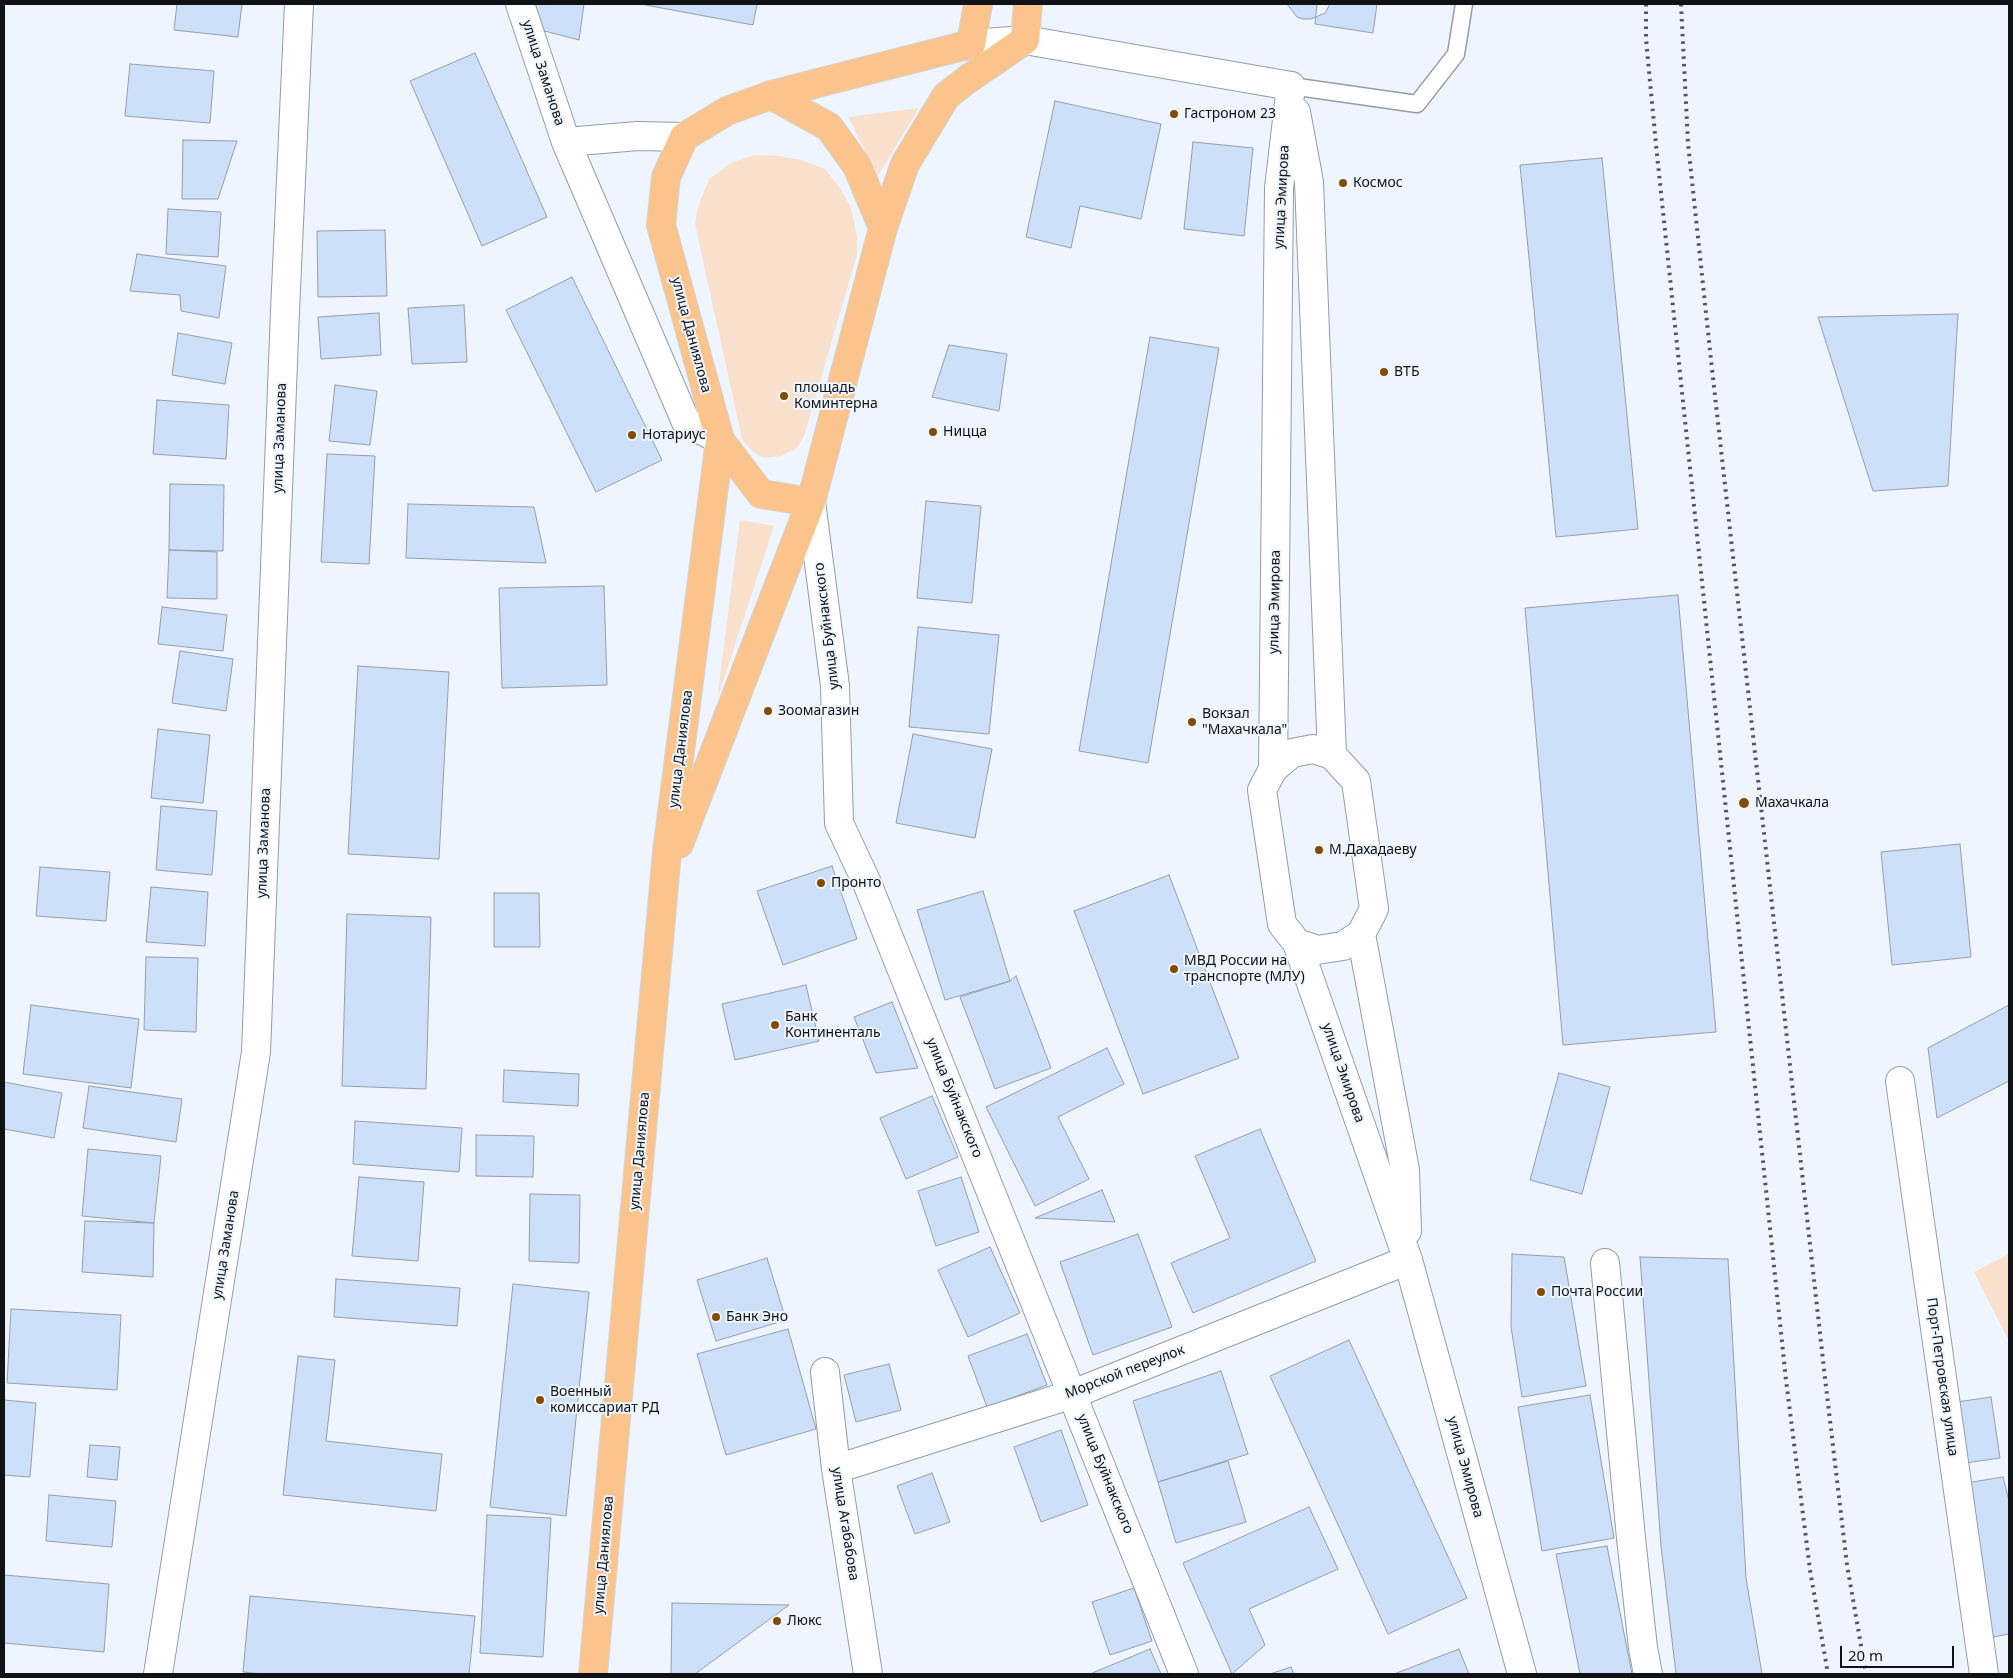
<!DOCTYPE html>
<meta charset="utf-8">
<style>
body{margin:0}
#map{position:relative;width:2013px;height:1678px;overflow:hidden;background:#eef5fe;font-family:"Noto Sans",sans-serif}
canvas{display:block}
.frame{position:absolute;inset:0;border:5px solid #101216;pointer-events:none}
.scale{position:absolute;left:1840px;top:1646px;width:114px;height:22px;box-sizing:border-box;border:2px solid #101216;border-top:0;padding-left:6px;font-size:15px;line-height:18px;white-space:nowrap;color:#101216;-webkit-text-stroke:4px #eef5fe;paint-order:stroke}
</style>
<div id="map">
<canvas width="2013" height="1678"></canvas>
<div class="frame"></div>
<div class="scale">20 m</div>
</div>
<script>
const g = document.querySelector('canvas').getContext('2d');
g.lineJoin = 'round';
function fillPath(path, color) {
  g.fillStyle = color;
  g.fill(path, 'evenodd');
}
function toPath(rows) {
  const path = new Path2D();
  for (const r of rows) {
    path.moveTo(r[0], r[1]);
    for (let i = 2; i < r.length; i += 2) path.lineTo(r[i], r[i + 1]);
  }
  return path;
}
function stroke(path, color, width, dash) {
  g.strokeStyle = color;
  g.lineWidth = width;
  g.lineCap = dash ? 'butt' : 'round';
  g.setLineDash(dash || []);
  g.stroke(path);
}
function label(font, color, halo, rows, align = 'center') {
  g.font = font + ' "Noto Sans",sans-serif';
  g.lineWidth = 4;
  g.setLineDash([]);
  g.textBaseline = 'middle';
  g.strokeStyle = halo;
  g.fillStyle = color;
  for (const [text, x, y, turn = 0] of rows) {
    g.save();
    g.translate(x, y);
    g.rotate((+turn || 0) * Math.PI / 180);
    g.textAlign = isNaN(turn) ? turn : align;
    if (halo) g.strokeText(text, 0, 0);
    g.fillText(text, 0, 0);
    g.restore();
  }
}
fillPath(toPath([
 [919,108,878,176,848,117],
 [754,155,779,156,801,160,825,169,841,189,851,208,857,236,857,255,804,436,797,448,781,456,763,458,753,452,742,439,695,224,698,207,709,179,731,163],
 [740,520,774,526,717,700],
 [2009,1254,2009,1341,1974,1272]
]), '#fae1cd');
const building = toPath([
 [177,4,242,4,238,37,174,30,177,4],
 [535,4,584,4,579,40,533,28,535,4],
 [640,4,757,4,753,25,640,4],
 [1287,4,1330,4,1325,13,1311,19,1303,19,1297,17,1287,4],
 [1317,4,1377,4,1373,33,1315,24,1317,4],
 [475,53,547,217,482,246,410,81,475,53],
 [130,64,214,71,210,123,125,116,130,64],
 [1055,101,1161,124,1141,219,1080,206,1071,248,1026,237,1055,101],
 [183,140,237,141,218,199,182,199,183,140],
 [1193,142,1253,148,1244,236,1184,229,1193,142],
 [1602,158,1638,529,1556,537,1520,165,1602,158],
 [168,209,221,212,218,257,166,254,168,209],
 [385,230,387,296,318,297,317,231,385,230],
 [137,254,226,266,219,318,181,311,180,295,130,291,137,254],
 [572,277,662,460,596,492,506,310,572,277],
 [464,305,467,362,412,364,408,308,464,305],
 [379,313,381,355,321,359,318,317,379,313],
 [1958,314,1948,486,1873,491,1818,317,1958,314],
 [178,333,232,343,225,384,172,375,178,333],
 [1150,337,1219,348,1148,763,1079,751,1150,337],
 [949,345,1007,354,999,411,932,397,949,345],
 [335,385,377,391,370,445,329,441,335,385],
 [157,400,229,405,226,459,153,454,157,400],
 [327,454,375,456,369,564,321,562,327,454],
 [170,484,224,485,223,551,169,550,170,484],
 [926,501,981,506,972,603,917,598,926,501],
 [408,504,534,507,546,563,406,558,408,504],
 [169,550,217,552,217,599,167,598,169,550],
 [604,586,607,685,502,688,499,588,604,586],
 [1678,595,1716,1032,1563,1045,1525,608,1678,595],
 [162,607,227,615,223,651,158,644,162,607],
 [918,627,999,635,989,734,909,727,918,627],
 [180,651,233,659,226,711,172,703,180,651],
 [358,666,449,672,439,859,348,854,358,666],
 [158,729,210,735,203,803,151,798,158,729],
 [913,734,992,749,975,838,896,823,913,734],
 [161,806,217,811,212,875,156,870,161,806],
 [1960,844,1971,957,1892,965,1881,852,1960,844],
 [832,866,857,939,783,965,757,891,832,866],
 [40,867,110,872,106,921,36,916,40,867],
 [1169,875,1239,1058,1143,1094,1074,911,1169,875],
 [151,887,208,892,205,946,146,942,151,887],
 [983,891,1010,981,945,1000,917,910,983,891],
 [494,893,539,893,540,947,494,947,494,893],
 [347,914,431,917,426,1089,342,1086,347,914],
 [146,957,198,958,196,1032,144,1030,146,957],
 [1016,976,1051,1068,995,1089,960,997,1010,981,1016,976],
 [806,985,819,1041,735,1060,722,1004,806,985],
 [892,1002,918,1068,876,1073,854,1017,892,1002],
 [31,1005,139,1019,131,1088,23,1074,31,1005],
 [2009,1005,2009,1081,1937,1118,1928,1048,2009,1005],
 [1107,1048,1124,1084,1058,1117,1089,1179,1035,1206,986,1107,1107,1048],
 [504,1070,579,1074,578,1106,503,1102,504,1070],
 [1559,1073,1610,1087,1582,1194,1530,1180,1559,1073],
 [4,1082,62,1093,54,1138,4,1129,4,1082],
 [89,1086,182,1099,176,1142,83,1128,89,1086],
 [932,1096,958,1157,906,1179,880,1118,932,1096],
 [355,1121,462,1128,459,1172,353,1164,355,1121],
 [1260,1129,1316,1261,1193,1313,1171,1263,1230,1238,1195,1156,1260,1129],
 [476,1135,534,1136,533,1177,476,1176,476,1135],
 [88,1149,161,1156,154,1223,82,1216,88,1149],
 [359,1177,424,1182,418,1261,352,1256,359,1177],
 [961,1177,979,1232,936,1246,918,1191,961,1177],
 [1102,1190,1115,1222,1035,1218,1102,1190],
 [530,1194,580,1195,579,1263,529,1261,530,1194],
 [85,1221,154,1223,153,1277,82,1272,85,1221],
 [1138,1234,1172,1327,1093,1355,1060,1262,1138,1234],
 [990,1247,1020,1313,968,1337,938,1270,990,1247],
 [1512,1254,1564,1257,1586,1386,1522,1397,1511,1327,1512,1254],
 [1640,1257,1728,1259,1746,1578,1762,1674,1676,1674,1661,1546,1640,1257],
 [767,1258,786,1320,716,1341,697,1280,767,1258],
 [336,1279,460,1288,457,1326,334,1317,336,1279],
 [513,1284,589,1292,566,1516,490,1507,513,1284],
 [11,1309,121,1315,117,1390,7,1383,11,1309],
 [788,1329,816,1429,726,1455,697,1354,788,1329],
 [1027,1334,1047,1385,987,1407,968,1356,1027,1334],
 [1349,1340,1467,1598,1388,1634,1270,1376,1349,1340],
 [298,1356,335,1360,326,1441,442,1454,436,1511,283,1495,298,1356],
 [889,1364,901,1410,856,1422,844,1375,889,1364],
 [1221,1371,1248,1454,1158,1482,1133,1401,1221,1371],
 [1590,1395,1614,1538,1542,1551,1518,1407,1590,1395],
 [1991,1397,2000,1458,1959,1464,1950,1403,1991,1397],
 [4,1400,36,1403,30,1477,4,1475,4,1400],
 [1061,1430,1088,1505,1041,1522,1014,1447,1061,1430],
 [90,1445,120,1447,117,1480,87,1477,90,1445],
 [1228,1461,1246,1522,1176,1543,1158,1482,1228,1461],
 [932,1473,950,1522,915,1534,897,1486,932,1473],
 [2003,1477,2009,1501,2009,1634,1988,1638,1960,1484,2003,1477],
 [49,1495,116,1501,112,1547,46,1541,49,1495],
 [1309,1507,1338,1569,1249,1609,1265,1645,1232,1674,1183,1563,1309,1507],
 [487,1515,551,1518,543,1657,480,1653,487,1515],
 [1607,1546,1632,1674,1580,1674,1556,1554,1607,1546],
 [4,1575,109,1584,104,1652,4,1643,4,1575],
 [1134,1588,1152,1641,1110,1655,1092,1602,1134,1588],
 [250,1596,475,1616,469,1674,263,1674,243,1672,250,1596],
 [672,1603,789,1605,695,1674,671,1674,672,1603],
 [1150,1649,1161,1674,1090,1674,1150,1649],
 [1459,1649,1469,1674,1394,1674,1459,1649],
 [1291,1667,1294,1674,1270,1674,1291,1667]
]);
fillPath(building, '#cde0f9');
stroke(building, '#979ea9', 1);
const service = toPath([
 [1291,86,1417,104,1456,54,1464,4]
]);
const minor = toPath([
 [520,4,566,142,686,422,720,440],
 [566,142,638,136,684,137],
 [811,502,835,686,839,823,867,883,1184,1674],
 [1900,1081,1984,1674],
 [1605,1263,1631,1538,1643,1648,1648,1674],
 [825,1372,836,1469,868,1674],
 [836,1469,1073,1394,1408,1260],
 [158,1674,256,1052,285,311,299,4]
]);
const tertiary = toPath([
 [971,44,1025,40,1291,86],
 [1296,112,1309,182,1332,755],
 [1273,769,1279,188,1291,86],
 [1361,934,1405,1170,1407,1231],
 [1297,943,1317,950,1343,946,1361,934,1374,909,1356,781,1332,755,1313,749,1292,753,1273,769,1262,790,1282,924,1297,943,1408,1260,1522,1674]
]);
const primary = toPath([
 [771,95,829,127,857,166,883,228],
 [720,440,761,494,811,502],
 [679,844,811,502,883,228,905,164,946,96,968,79,1025,40,1028,4],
 [593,1674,667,852,720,440,661,225,666,177,684,137,727,111,771,95,971,44,978,4]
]);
stroke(service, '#959ca7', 19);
stroke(minor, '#959ca7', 30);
stroke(tertiary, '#959ca7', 30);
stroke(primary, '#d4d4d5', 30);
stroke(service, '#fff', 16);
stroke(minor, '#fff', 28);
stroke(tertiary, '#fff', 28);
stroke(primary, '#fbc48d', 28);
stroke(toPath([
 [1646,4,1646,39,1656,145,1786,1380,1810,1570,1828,1674],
 [1681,4,1688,143,1711,360,1825,1378,1847,1565,1866,1674]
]), '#53575d', 4, [2.5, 5]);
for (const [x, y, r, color] of [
 [1174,114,5,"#854b02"],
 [1343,183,5,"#854b02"],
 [1384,372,5,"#854b02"],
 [784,396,5,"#854b02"],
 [933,432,5,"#854b02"],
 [632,435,5,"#854b02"],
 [768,711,5,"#854b02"],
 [1192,722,5,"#854b02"],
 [1744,803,6,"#854b02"],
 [1319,850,5,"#854b02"],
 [821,883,5,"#854b02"],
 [1174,969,5,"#854b02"],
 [775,1025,5,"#854b02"],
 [1541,1292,5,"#854b02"],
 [716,1317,5,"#854b02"],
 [540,1400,5,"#854b02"],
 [777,1621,5,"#854b02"]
]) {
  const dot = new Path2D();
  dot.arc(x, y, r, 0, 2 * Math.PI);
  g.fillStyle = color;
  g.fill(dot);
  stroke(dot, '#eef5fe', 2);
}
label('14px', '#101216', '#eef5fe', [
 ["улица Заманова",543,73,72],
 ["улица Эмирова",1282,197,-87],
 ["улица Даниялова",691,335,75],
 ["улица Заманова",280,438,-88],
 ["улица Эмирова",1275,602,-89],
 ["улица Буйнакского",827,626,-97],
 ["улица Даниялова",681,749,-83],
 ["улица Заманова",264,843,-88],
 ["улица Эмирова",1343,1073,71],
 ["улица Буйнакского",954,1098,68],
 ["улица Даниялова",640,1151,-85],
 ["улица Заманова",226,1245,-81],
 ["Морской переулок",1125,1372,-21],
 ["Порт-Петровская улица",1942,1377,82],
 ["улица Эмирова",1465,1467,75],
 ["улица Буйнакского",1105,1474,68],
 ["улица Агабабова",845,1524,81],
 ["улица Даниялова",604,1555,-85]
]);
label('14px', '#101216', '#eef5fe', [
 ["Гастроном 23",1184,114],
 ["Космос",1353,183],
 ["ВТБ",1394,372],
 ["площадь",794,388],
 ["Коминтерна",794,404],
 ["Ницца",943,432],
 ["Нотариус",642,435],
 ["Зоомагазин",778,711],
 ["Вокзал",1202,714],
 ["\"Махачкала\"",1202,730],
 ["Махачкала",1755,803],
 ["М.Дахадаеву",1329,850],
 ["Пронто",831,883],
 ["МВД России на",1184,961],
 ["транспорте (МЛУ)",1184,977],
 ["Банк",785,1017],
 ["Континенталь",785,1033],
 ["Почта России",1551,1292],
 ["Банк Эно",726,1317],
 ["Военный",550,1392],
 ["комиссариат РД",550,1408],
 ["Люкс",787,1621]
], 'left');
</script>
